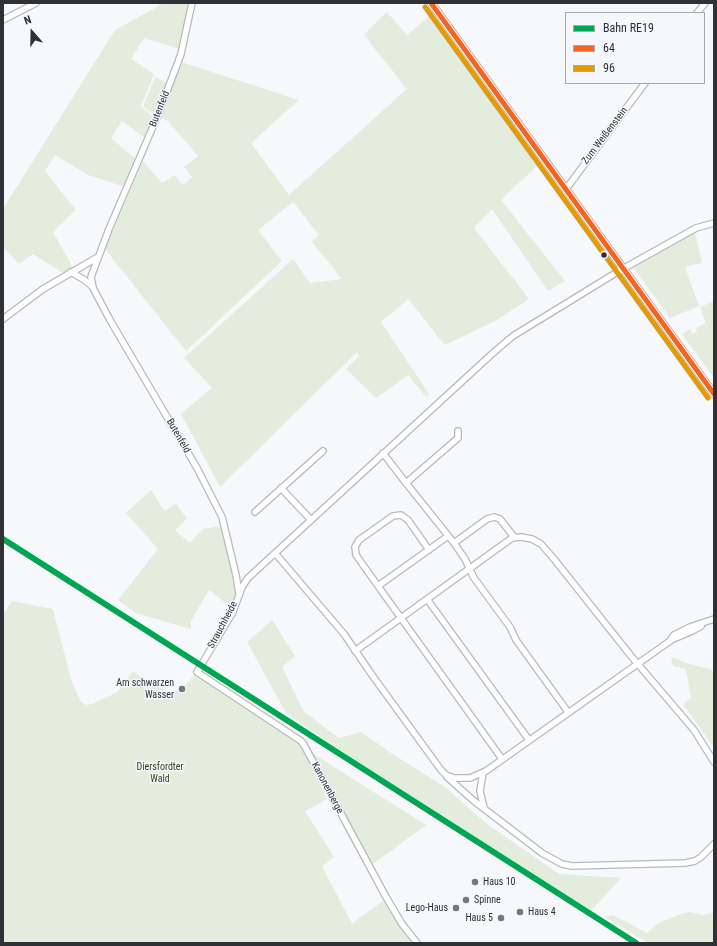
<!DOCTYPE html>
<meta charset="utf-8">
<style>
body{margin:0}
#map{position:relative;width:717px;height:946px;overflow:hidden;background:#f6f8fc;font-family:"Roboto Condensed",sans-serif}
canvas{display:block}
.frame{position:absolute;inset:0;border:4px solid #2f3134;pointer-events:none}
.legend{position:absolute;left:565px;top:12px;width:140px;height:72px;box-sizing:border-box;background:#f4f7fe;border:1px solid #a5a8ad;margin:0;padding:5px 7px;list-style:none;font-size:12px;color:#2f3134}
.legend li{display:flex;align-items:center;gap:8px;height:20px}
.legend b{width:20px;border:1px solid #a5a8ad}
.north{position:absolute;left:12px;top:12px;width:40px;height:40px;-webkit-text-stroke:3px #f4f7fe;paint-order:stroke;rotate:340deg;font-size:11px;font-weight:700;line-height:16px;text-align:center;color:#2f3134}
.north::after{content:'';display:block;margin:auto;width:14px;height:18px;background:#2f3134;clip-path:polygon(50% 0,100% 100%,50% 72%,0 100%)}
</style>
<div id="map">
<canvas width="717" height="946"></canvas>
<div class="frame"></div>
<ul class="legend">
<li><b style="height:5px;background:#00a651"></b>Bahn RE19</li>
<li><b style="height:5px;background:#f26522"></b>64</li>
<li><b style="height:5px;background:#e39a05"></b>96</li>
</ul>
<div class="north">N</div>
</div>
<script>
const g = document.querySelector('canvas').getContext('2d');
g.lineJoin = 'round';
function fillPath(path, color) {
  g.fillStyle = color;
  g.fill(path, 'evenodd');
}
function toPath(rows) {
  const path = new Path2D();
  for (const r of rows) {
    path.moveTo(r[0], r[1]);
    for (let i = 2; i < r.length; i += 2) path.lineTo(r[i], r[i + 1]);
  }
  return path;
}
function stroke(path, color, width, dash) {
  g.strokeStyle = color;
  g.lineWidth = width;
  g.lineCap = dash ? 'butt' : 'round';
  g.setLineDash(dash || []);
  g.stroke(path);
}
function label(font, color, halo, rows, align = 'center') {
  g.font = font + ' "Roboto Condensed",sans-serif';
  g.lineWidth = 3;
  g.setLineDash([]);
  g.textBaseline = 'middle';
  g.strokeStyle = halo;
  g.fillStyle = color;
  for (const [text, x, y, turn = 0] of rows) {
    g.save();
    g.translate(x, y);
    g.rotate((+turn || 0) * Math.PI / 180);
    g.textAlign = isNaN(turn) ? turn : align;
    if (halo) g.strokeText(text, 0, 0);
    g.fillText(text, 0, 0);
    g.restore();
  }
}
fillPath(toPath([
 [164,3,189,3,180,49,144,38,131,59,154,74,141,106,153,117,145,138,122,121,111,138,137,160,125,187,88,175,55,155,45,171,76,210,53,232,73,268,63,273,33,254,19,264,3,247,3,209,115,30],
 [387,12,407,35,431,15,537,166,501,200,565,281,548,291,492,209,474,228,529,299,495,321,445,345,408,299,381,322,429,394,426,397,408,375,376,398,346,369,359,356,357,352,220,487,181,414,212,388,184,358,293,259,310,283,342,279,312,242,319,235,293,202,258,230,282,261,186,351,105,249,143,161,162,183,175,175,183,185,192,177,184,167,198,156,169,122,159,116,181,62,299,100,251,143,289,195,407,89,364,35],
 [155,77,167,83,154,116,143,106],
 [692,233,695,233,702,263,685,267,699,306,670,318,633,267],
 [714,301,714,378,682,334,690,329,692,334,697,332,696,328,706,323,700,307],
 [151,490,164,511,176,504,187,518,175,530,190,543,203,529,222,526,236,591,235,600,231,607,209,590,191,621,191,629,135,613,118,600,158,549,126,513],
 [12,601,53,609,72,683,81,702,87,705,92,704,116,693,133,672,170,693,180,690,196,674,299,743,327,799,305,811,334,857,322,866,352,924,384,900,399,926,412,943,3,943,3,614],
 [272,620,295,656,282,667,304,712,339,738,361,732,394,755,445,787,487,824,559,874,621,878,591,911,364,766,286,713,247,642],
 [671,657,692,665,711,669,714,676,714,748,683,704,691,698,686,669,673,666],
 [312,753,426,825,373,864,320,772],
 [691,912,702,915,714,913,714,943,648,943,605,917,613,915,647,933,659,923,681,914]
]), '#e4ecdd');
const minor = toPath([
 [192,3,181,54,158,115,109,229,91,277,93,288,110,320,197,468,222,517,236,575,239,594],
 [697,13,705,3],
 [3,20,36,3],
 [565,188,569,185,645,83],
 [71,272,83,279,93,287],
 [3,319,43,289,98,257],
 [383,453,406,483,458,438,458,431],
 [406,483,454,543],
 [281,488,311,520],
 [255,512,323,451],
 [448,536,378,586,502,759],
 [514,537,500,519,494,517,487,519,454,543,465,559,474,578,510,627,516,640,568,712],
 [275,553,344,634,372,675,441,770,446,775,454,778,470,778,486,771,670,641,674,635,690,627,714,619],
 [378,586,356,555,355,547,359,540,393,516,401,515,408,520,429,550],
 [427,599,529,740],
 [671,640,692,631,701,626],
 [355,651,512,538,521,537,532,539,541,544,554,559,631,656,694,730,714,762],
 [483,773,480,791,484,808],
 [447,777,474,801,542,853,562,864,572,866,685,863,695,861,701,857,714,844],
 [417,943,402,924,386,897,304,745,301,741,197,672,233,612,242,587,248,578,493,353,513,336,619,271,696,228,714,223]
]);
const major = toPath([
 [431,3,714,394]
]);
stroke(minor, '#b7b9bc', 8);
stroke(major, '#b7b9bc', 9);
stroke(minor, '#fefeff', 5.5);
stroke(major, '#fefeff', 7);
stroke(toPath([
 [431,3,714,394]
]), '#f26522', 5);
stroke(toPath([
 [425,7,708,398]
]), '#e39a05', 5);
stroke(toPath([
 [3,539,636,943]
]), '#00a651', 6);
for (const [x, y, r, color] of [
 [604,255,3.5,"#2f3134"],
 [182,689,4,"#75777a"],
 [475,882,4,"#75777a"],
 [466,900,4,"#75777a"],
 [456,908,4,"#75777a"],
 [520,912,4,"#75777a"],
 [501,918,4,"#75777a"]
]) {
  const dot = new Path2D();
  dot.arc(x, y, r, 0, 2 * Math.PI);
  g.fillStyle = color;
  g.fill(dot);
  stroke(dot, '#f4f7fe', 1.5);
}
label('10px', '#2f3134', '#f4f7fe', [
 ["Butenfeld",160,109,-68],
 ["Zum Weißenstein",605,136,-53],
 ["Butenfeld",178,436,60],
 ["Strauchheide",223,625,-62],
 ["Kanonenberge",327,788,62]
]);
label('10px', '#2f3134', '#f4f7fe', [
 ["Am schwarzen",174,683],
 ["Wasser",174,695],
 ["Haus 10",483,882,"left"],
 ["Spinne",474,900,"left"],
 ["Lego-Haus",448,908],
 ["Haus 4",528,912,"left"],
 ["Haus 5",493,918]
], 'right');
label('10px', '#334313', '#f4f7fe', [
 ["Diersfordter",160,767],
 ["Wald",160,779]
]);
</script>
